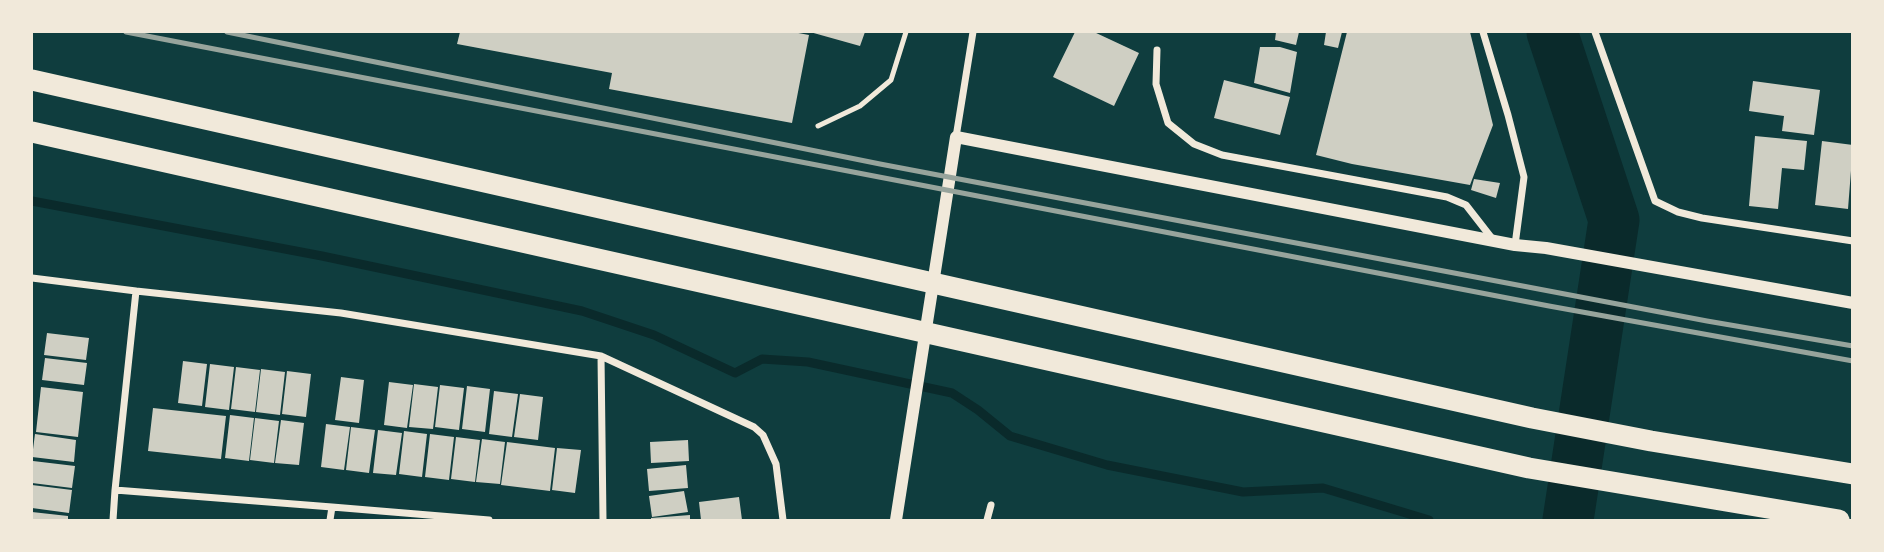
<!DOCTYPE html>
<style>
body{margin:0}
#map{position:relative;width:1884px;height:552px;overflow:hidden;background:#0f3d3e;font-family:"Fira Sans Condensed",sans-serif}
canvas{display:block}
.frame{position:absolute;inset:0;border:33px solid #f1e9da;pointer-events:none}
</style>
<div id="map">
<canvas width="1884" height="552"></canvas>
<div class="frame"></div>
</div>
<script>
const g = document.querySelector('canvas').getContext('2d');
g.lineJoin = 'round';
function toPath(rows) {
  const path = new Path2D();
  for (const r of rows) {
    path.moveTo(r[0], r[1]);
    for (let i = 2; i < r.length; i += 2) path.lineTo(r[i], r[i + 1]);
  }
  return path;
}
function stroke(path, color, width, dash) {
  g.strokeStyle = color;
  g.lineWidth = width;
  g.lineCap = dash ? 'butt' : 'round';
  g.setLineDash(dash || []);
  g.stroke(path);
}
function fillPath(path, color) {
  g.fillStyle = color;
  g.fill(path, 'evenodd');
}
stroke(toPath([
 [32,201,322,256,582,311,654,335,735,373,762,359,808,362,952,393,978,410,1010,436,1107,465,1243,492,1323,488,1429,520]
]), '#0a2a2b', 9);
stroke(toPath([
 [1552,32,1614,220,1568,520]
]), '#0a2a2b', 51);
fillPath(toPath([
 [460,32,793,32,809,35,792,123,609,89,612,73,457,44],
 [810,32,865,32,860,46],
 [1075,32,1094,32,1139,53,1114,106,1053,77],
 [1276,32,1299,32,1296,45,1275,40],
 [1326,32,1342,32,1338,48,1324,45],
 [1347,32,1470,32,1493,125,1470,185,1352,164,1316,155],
 [1260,47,1280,47,1297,52,1290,93,1254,83],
 [1224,80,1290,97,1280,135,1214,118],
 [1753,81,1820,90,1814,135,1782,131,1784,116,1749,111],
 [1755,136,1807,141,1804,170,1782,168,1778,209,1749,206],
 [1822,141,1853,145,1848,209,1815,205],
 [1474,179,1500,183,1496,198,1471,190],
 [47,333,89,338,86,360,44,355],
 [45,358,87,363,84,385,42,380],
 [183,361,207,364,202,406,178,403],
 [210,364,234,367,229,410,205,407],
 [236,367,260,370,255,412,231,409],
 [261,369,285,372,280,415,256,412],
 [287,371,311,374,306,417,282,414],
 [341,377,364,380,359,423,335,420],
 [389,382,413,385,407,428,384,425],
 [414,384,438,387,433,429,409,427],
 [440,385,464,388,459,430,435,427],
 [467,386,490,389,485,432,462,429],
 [41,387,83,392,78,437,36,432],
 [494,391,518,394,512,437,489,434],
 [520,394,543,397,538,440,514,437],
 [153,408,226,416,221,459,148,451],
 [230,415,254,418,249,461,225,458],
 [255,418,279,421,274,463,250,460],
 [281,420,304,423,299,465,275,463],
 [326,424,350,427,344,470,321,467],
 [351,427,375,430,369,473,346,470],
 [378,430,402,433,396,475,373,473],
 [404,431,427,434,422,477,399,474],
 [35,434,76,440,74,462,32,457],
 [430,434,454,437,449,480,425,477],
 [456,437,480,440,475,482,451,479],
 [482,439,505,442,500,484,476,482],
 [688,440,689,461,651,463,650,442],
 [507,442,555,448,550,491,501,485],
 [557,448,581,450,575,493,552,490],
 [33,461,75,466,72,488,32,483],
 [686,465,688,488,649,491,647,469],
 [32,485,72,490,69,513,32,508],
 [684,491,688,512,652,517,649,496],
 [739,497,742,520,701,520,699,502],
 [32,512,68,516,68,520,32,520],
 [690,515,690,520,651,520,651,518]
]), '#cfcfc3');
stroke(toPath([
 [818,126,860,106,891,80,906,32]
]), '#f1e9da', 5);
stroke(toPath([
 [1483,32,1508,115,1524,177,1515,245],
 [1595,32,1655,201,1678,212,1702,218,1853,241],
 [1157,50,1156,84,1168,123,1194,144,1222,155,1447,197,1466,205,1494,241],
 [956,137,973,32],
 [32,278,136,291,115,490,332,507,330,520],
 [136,291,341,313,601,356,754,427,763,435,776,464,783,520],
 [601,356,603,520],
 [332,507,489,520],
 [113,520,115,490],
 [987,520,991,505]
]), '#f1e9da', 7);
stroke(toPath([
 [896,520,956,137,1515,245,1546,248,1853,303]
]), '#f1e9da', 12);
stroke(toPath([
 [32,80,1532,418,1651,441,1853,474],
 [32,132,1529,468,1839,520]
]), '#f1e9da', 21);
stroke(toPath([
 [126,32,1549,306,1853,361],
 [227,32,880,164,1707,321,1853,346]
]), '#97a49c', 5);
</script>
